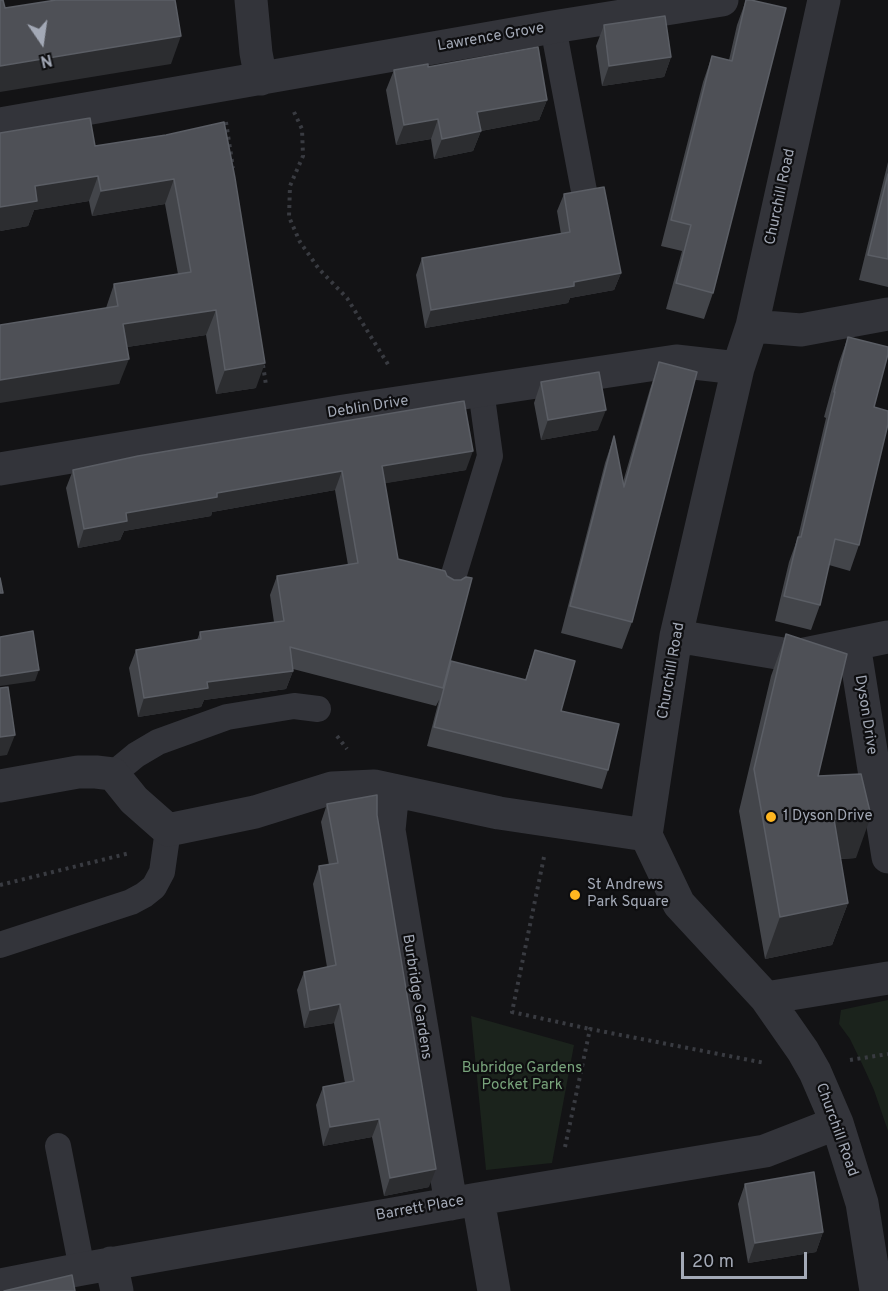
<!DOCTYPE html>
<style>
body{margin:0}
#map{position:relative;width:888px;height:1291px;overflow:hidden;background:#131315;font-family:Overpass,sans-serif}
canvas{display:block}
.north{position:absolute;left:12px;top:12px;width:60px;height:60px;-webkit-text-stroke:4px #0e0e10;paint-order:stroke;rotate:167deg;font-size:16px;font-weight:700;line-height:24px;text-align:center;color:#a3a9b6}
.north::after{content:'';display:block;margin:auto;width:21px;height:27px;background:#a3a9b6;clip-path:polygon(50% 0,100% 100%,50% 72%,0 100%)}
.scale{position:absolute;left:681px;top:1252px;width:126px;height:27px;box-sizing:border-box;border:3px solid #a3a9b6;border-top:0;padding-left:8px;font-size:18px;line-height:21px;white-space:nowrap;color:#a3a9b6;-webkit-text-stroke:4px #0e0e10;paint-order:stroke}
</style>
<div id="map">
<canvas width="888" height="1291"></canvas>
<div class="north">N</div>
<div class="scale">20 m</div>
</div>
<script>
const g = document.querySelector('canvas').getContext('2d');
g.lineJoin = 'round';
function fillPath(path, color) {
  g.fillStyle = color;
  g.fill(path, 'evenodd');
}
function toPath(rows) {
  const path = new Path2D();
  for (const r of rows) {
    path.moveTo(r[0], r[1]);
    for (let i = 2; i < r.length; i += 2) path.lineTo(r[i], r[i + 1]);
  }
  return path;
}
function stroke(path, color, width, dash) {
  g.strokeStyle = color;
  g.lineWidth = width;
  g.lineCap = dash ? 'butt' : 'round';
  g.setLineDash(dash || []);
  g.stroke(path);
}
function label(font, color, halo, rows, align = 'center') {
  g.font = font + ' Overpass,sans-serif';
  g.lineWidth = 4.5;
  g.setLineDash([]);
  g.textBaseline = 'middle';
  g.strokeStyle = halo;
  g.fillStyle = color;
  for (const [text, x, y, turn = 0] of rows) {
    g.save();
    g.translate(x, y);
    g.rotate((+turn || 0) * Math.PI / 180);
    g.textAlign = isNaN(turn) ? turn : align;
    if (halo) g.strokeText(text, 0, 0);
    g.fillText(text, 0, 0);
    g.restore();
  }
}
fillPath(toPath([
 [888,1000,888,1131,874,1090,864,1068,850,1039,839,1024,841,1010],
 [471,1016,574,1045,552,1163,486,1170]
]), '#1b231c');
stroke(toPath([
 [294,112,302,129,303,156,290,186,289,217,300,242,319,269,347,298,389,366],
 [226,122,233,168],
 [263,365,266,385],
 [337,736,347,749],
 [544,857,512,1012,590,1029],
 [0,885,130,853],
 [850,1060,888,1054],
 [565,1147,590,1029,765,1063]
]), '#393b41', 4, [3, 4.5]);
stroke(toPath([
 [553,27,584,191],
 [451,584,490,456,481,390],
 [113,774,136,755,158,742,227,717,294,706,318,709],
 [0,945,131,902,144,895,154,887,162,872,168,830],
 [58,1146,82,1269]
]), '#33343a', 26);
stroke(toPath([
 [251,0,256,53,261,79],
 [824,0,752,326,738,368,676,636,646,835,679,904,766,998,803,1051,815,1072,837,1123,862,1203,876,1291],
 [0,124,553,27,722,0],
 [752,326,801,330,888,314],
 [0,469,344,411,676,361,738,368],
 [676,636,795,656,888,637],
 [854,644,888,857],
 [0,786,78,772,96,772,113,774,134,800,168,830,255,812,332,788,374,786,499,813,646,835],
 [393,790,389,830,451,1204],
 [766,998,888,978],
 [478,1199,494,1291],
 [111,1263,117,1291],
 [0,1285,82,1269,478,1199,765,1151,837,1123]
]), '#33343a', 33);
fillPath(toPath([
 [746,0,713,293,704,319,666,309,682,251,661,246,703,82,712,56,729,60,737,25],
 [604,25,671,57,664,77,602,86,596,46],
 [428,67,547,100,539,120,481,131,473,151,434,159,431,139,396,145,386,90,394,70],
 [166,135,256,388,216,394,206,335,127,347,119,384,106,308,114,284,178,274,165,204,92,216,89,201,34,210,28,226,0,231,95,146],
 [888,162,888,287,859,280],
 [564,194,621,273,614,290,570,298,568,303,425,328,416,275,422,258,561,234,557,211],
 [848,337,874,407,859,545,850,571,829,565,820,605,811,630,775,621,789,562,798,537,826,418,824,417,839,362],
 [659,362,632,622,622,649,561,633,605,463,614,436,623,482,650,389],
 [541,382,598,430,541,440,534,403],
 [73,470,466,470,385,483,398,559,449,665,525,680,535,650,561,711,608,770,602,789,427,746,439,700,436,706,293,669,293,671,286,689,204,700,201,707,138,717,129,668,136,650,197,640,200,632,274,622,270,595,277,576,348,565,335,490,212,512,211,516,124,531,120,540,78,548,66,488],
 [786,634,818,776,856,858,840,859,848,903,832,945,765,959,739,811,771,676],
 [327,804,377,815,429,1187,384,1196,372,1137,323,1146,316,1105,323,1087,345,1083,334,1023,304,1028,297,990,304,972,327,967,313,884,319,866,329,865,321,822],
 [745,1184,823,1232,816,1252,748,1263,738,1204]
]), '#43454a');
fillPath(toPath([
 [181,36,171,64,0,92,0,66],
 [671,57,664,77,602,86,609,66],
 [547,100,539,120,470,133,477,112],
 [438,119,431,139,396,145,404,125],
 [481,131,473,151,434,159,442,139],
 [98,176,89,201,34,210,28,226,0,231,0,207,35,186],
 [174,179,165,204,92,216,101,191],
 [621,273,614,290,570,298,568,303,425,328,431,310,574,282],
 [216,310,206,335,114,349,123,324],
 [129,359,119,384,0,403,0,380],
 [265,363,256,388,216,394,225,370],
 [606,410,598,430,541,440,548,420],
 [473,451,466,470,375,485,382,466],
 [342,471,335,490,212,512,211,516,124,531,120,540,78,548,84,529,126,513,217,493],
 [39,670,35,681,0,686,0,676],
 [293,671,286,689,204,700,201,707,138,717,144,698,207,682],
 [15,735,7,755,0,756,0,737],
 [871,816,856,858,819,860,834,819],
 [848,903,832,945,765,959,780,917],
 [340,1004,334,1023,304,1028,310,1010],
 [379,1119,372,1137,323,1146,330,1127],
 [436,1169,429,1187,384,1196,390,1178],
 [823,1232,816,1252,748,1263,755,1243]
]), '#2c2d30');
const building = toPath([
 [0,0,3,0,5,8,56,0,175,0,181,36,0,66,0,0],
 [746,0,751,0,786,8,713,293,676,283,691,225,671,220,712,56,732,61,746,0],
 [665,16,671,57,609,66,604,25,665,16],
 [538,47,547,100,477,112,481,131,442,139,438,119,404,125,394,70,428,64,428,67,538,47],
 [90,118,95,146,166,135,224,122,235,178,265,363,225,370,216,310,123,324,129,359,0,380,0,325,118,306,114,284,191,272,174,179,101,191,98,176,35,186,37,201,0,207,0,133,90,118],
 [888,174,888,259,868,255,888,174],
 [604,187,621,273,574,282,574,286,431,310,422,258,570,232,564,194,604,187],
 [848,337,888,347,888,354,874,407,888,411,888,424,859,545,835,539,820,605,784,596,798,537,801,537,835,392,834,392,848,337],
 [659,362,697,372,632,622,570,606,614,436,624,487,659,362],
 [599,372,606,410,548,420,541,382,599,372],
 [464,401,473,451,382,466,398,559,445,571,447,576,454,580,461,580,466,577,472,578,443,688,290,647,293,671,207,682,208,688,144,698,136,650,201,639,200,632,284,621,277,576,358,563,342,471,217,493,217,497,126,513,127,521,84,529,73,470,138,456,464,401],
 [0,578,3,593,0,593,0,578],
 [33,631,39,670,0,676,0,637,33,631],
 [786,634,847,654,818,776,861,774,871,816,834,819,848,903,780,917,754,769,786,634],
 [535,650,575,661,561,711,619,724,608,770,434,727,451,661,526,680,535,650],
 [8,687,15,735,0,737,0,688,8,687],
 [377,795,377,815,436,1169,390,1178,379,1119,330,1127,323,1087,354,1081,340,1004,310,1010,304,972,336,965,319,866,338,863,327,804,377,795],
 [814,1172,823,1232,755,1243,745,1184,814,1172],
 [72,1275,75,1291,4,1291,72,1275]
]);
fillPath(building, '#4e5056');
stroke(building, '#5b5e65', 1.5);
for (const [x, y, r, color] of [
 [771,817,6,"#ffb620"],
 [575,895,6,"#ffb620"]
]) {
  const dot = new Path2D();
  dot.arc(x, y, r, 0, 2 * Math.PI);
  g.fillStyle = color;
  g.fill(dot);
  stroke(dot, '#0e0e10', 2);
}
label('15px', '#a3a9b6', '#0e0e10', [
 ["Lawrence Grove",491,38,-10],
 ["Churchill Road",781,197,-78],
 ["Deblin Drive",368,408,-9],
 ["Churchill Road",672,671,-80],
 ["Dyson Drive",865,715,81],
 ["Burbridge Gardens",416,997,81],
 ["Churchill Road",836,1130,70],
 ["Barrett Place",420,1209,-10]
]);
label('15px', '#a3a9b6', '#0e0e10', [
 ["1 Dyson Drive",783,817],
 ["St Andrews",587,886],
 ["Park Square",587,903]
], 'left');
label('15px', '#78a37b', '#0e0e10', [
 ["Bubridge Gardens",522,1069],
 ["Pocket Park",522,1086]
]);
</script>
